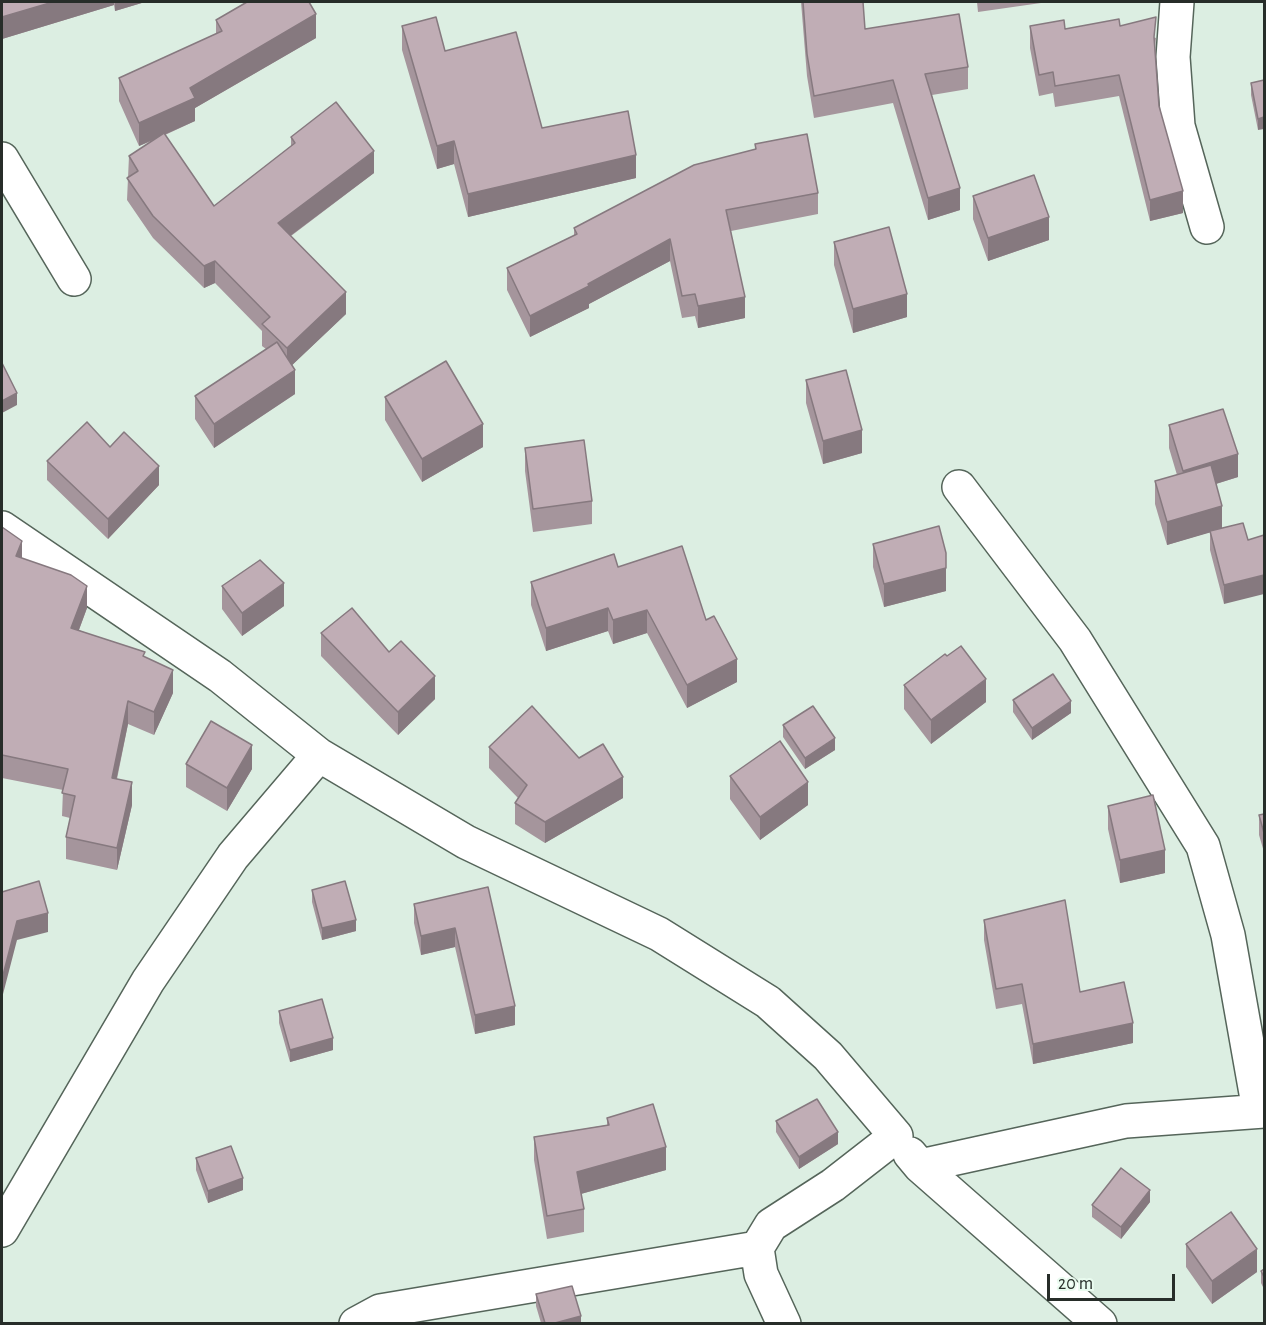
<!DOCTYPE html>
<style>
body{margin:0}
#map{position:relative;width:1266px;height:1325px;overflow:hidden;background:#dceee2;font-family:"Alegreya Sans",sans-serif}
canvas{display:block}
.frame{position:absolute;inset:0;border:3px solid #272d29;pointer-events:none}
.scale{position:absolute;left:1047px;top:1274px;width:128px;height:27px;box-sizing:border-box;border:3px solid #272d29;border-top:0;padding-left:8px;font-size:18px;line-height:21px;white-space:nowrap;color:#272d29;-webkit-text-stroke:4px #e9fbef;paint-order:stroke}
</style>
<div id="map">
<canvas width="1266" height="1325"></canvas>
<div class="frame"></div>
<div class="scale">20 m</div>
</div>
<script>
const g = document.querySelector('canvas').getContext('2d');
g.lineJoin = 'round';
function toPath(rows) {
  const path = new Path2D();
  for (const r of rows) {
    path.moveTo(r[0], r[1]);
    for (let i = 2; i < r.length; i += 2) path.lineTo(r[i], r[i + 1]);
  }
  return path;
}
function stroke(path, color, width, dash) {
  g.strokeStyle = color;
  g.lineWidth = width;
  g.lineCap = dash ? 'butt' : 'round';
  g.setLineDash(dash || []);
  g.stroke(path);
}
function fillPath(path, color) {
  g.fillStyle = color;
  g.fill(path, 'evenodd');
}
const street = toPath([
 [1177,2,1173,57,1178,126,1207,227],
 [2,159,74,279],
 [959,487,1075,640,1203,846,1228,935,1259,1110],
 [2,528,220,676,319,755,466,842,659,934,768,1002,828,1056,896,1136,833,1185,771,1225,757,1248,761,1274,784,1324],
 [910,1154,920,1166,1100,1324],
 [920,1166,1126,1121,1264,1111],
 [2,1230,148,981,233,856,319,755],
 [356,1324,380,1311,757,1248]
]);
stroke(street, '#55655a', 36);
stroke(street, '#fff', 33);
fillPath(toPath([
 [2,2,145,2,115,11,114,5,2,39],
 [801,2,863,2,865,29,968,67,968,89,932,95,960,210,928,220,893,103,814,118,807,76],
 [977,2,1048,2,978,12],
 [216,20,316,38,195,108,195,121,165,135,214,206,291,146,291,137,374,173,291,236,346,314,292,365,295,394,214,448,195,419,195,396,266,349,262,346,262,331,215,283,204,288,153,238,127,200,129,156,154,140,139,146,119,101,119,78,216,34],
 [402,26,445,51,542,128,636,178,468,217,454,164,437,169,402,50],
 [1030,26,1065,29,1120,26,1156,38,1155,47,1159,106,1183,213,1150,221,1119,96,1055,107,1053,93,1039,96,1030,48],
 [1264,80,1258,130,1251,95,1251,83],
 [755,144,818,193,818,214,731,231,745,318,698,328,695,316,682,318,670,261,589,304,589,308,530,337,507,290,507,268,574,236,574,228,755,149],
 [973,196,1049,240,988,261,973,219],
 [834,242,907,317,853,333,834,265],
 [806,380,862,453,823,464,806,403],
 [385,397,483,447,422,482,385,420],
 [1169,425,1238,477,1216,484,1222,528,1243,523,1224,604,1210,550,1210,532,1167,545,1155,504,1155,481,1177,475,1169,448],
 [110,447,159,485,108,539,47,480,47,461],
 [525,448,592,501,592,524,533,532,525,471],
 [2,527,22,558,87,608,79,630,145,657,173,693,154,735,128,724,117,779,132,805,117,870,66,859,66,837,70,818,62,816,63,790,2,778],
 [873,544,946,591,884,607,873,567],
 [618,567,706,620,737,682,687,708,647,633,613,644,608,631,546,651,531,605,531,582],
 [222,586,284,606,242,636,222,609],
 [321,633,389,652,435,699,398,735,321,656],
 [904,685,986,702,931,744,904,709],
 [1013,700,1071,713,1032,740,1013,712],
 [783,725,835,750,805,769,783,737],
 [489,747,579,758,623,798,545,843,515,824,515,803,518,798,489,768],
 [186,764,252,769,227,811,186,787],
 [730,776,808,805,760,840,730,799],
 [1108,806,1165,873,1120,883,1108,829],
 [1264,814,1264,852,1259,835,1259,815],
 [488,887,515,1025,475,1034,455,947,421,955,414,923,414,904],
 [312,890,356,931,322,940,312,902],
 [984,920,1133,1043,1033,1064,1022,1004,996,1009,984,940],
 [279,1011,333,1050,290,1062,279,1023],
 [607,1118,666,1170,581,1194,584,1209,584,1232,547,1239,534,1160,534,1137,607,1125],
 [776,1121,838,1144,799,1169,776,1132],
 [196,1158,243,1190,208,1203,196,1170],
 [1150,1202,1121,1239,1092,1217,1092,1205],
 [1186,1244,1257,1272,1212,1304,1186,1267],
 [1264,1269,1264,1289,1261,1283,1261,1271],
 [536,1294,581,1323,541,1323,536,1306]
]), '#a5959c');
fillPath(toPath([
 [53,2,114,2,114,5,2,39,2,17],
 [115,2,145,2,115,11],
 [316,14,316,38,195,108,195,121,139,146,139,123,190,88],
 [1264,117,1264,129,1258,130,1258,119],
 [454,141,454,164,437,169,437,146],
 [374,151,374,173,278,245,278,223],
 [636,155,636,178,468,217,468,194],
 [960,188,960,210,928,220,928,198],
 [1183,191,1183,213,1150,221,1150,200],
 [1049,217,1049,240,988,261,988,238],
 [670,239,670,261,589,304,589,308,530,337,530,316],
 [215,261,215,283,204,288,204,266],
 [346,292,346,314,287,370,287,348],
 [907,294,907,317,853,333,853,309],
 [745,297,745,318,698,328,698,306],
 [295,370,295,394,214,448,214,424],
 [17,393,17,405,2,413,2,401],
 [483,424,483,447,422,482,422,459],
 [862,430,862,453,823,464,823,441],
 [1238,454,1238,477,1183,494,1183,471],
 [159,466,159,485,108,539,108,519],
 [1222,506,1222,529,1167,545,1167,522],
 [22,541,22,564,16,556],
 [946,568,946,591,884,607,884,584],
 [1264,575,1264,594,1224,604,1224,585],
 [284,583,284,606,242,636,242,613],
 [87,586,87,608,71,651,71,628],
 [608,608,608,631,546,651,546,628],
 [647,610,647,633,613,644,613,620],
 [737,659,737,682,687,708,687,685],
 [173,670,173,693,154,735,154,712],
 [435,676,435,699,398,735,398,712],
 [986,679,986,702,931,744,931,720],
 [128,701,128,724,112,800,112,778],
 [1071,701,1071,713,1032,740,1032,728],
 [835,738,835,750,805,769,805,758],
 [252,745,252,769,227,811,227,788],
 [623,777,623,798,545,843,545,822],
 [132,782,132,805,117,870,117,848],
 [808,782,808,805,760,840,760,817],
 [1165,850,1165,873,1120,883,1120,860],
 [48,913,48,932,17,940,2,998,2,979,17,921],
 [356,920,356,931,322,940,322,928],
 [455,928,455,947,421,955,421,936],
 [515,1006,515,1025,475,1034,475,1015],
 [1133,1023,1133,1043,1033,1064,1033,1044],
 [333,1038,333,1050,290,1062,290,1050],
 [838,1132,838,1144,799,1169,799,1157],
 [666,1147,666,1170,577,1195,577,1172],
 [243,1178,243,1190,208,1203,208,1191],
 [1150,1190,1150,1202,1121,1239,1121,1227],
 [1257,1249,1257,1272,1212,1304,1212,1281],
 [581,1316,581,1323,555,1323]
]), '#86797f');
const building = toPath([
 [2,2,53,2,2,17,2,2],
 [247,2,309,2,316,14,190,88,195,98,139,123,119,78,222,31,216,20,247,2],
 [803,2,863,2,865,29,959,14,968,67,925,74,960,188,928,198,893,80,814,96,807,54,803,2],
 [436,17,445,51,516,32,542,128,628,111,636,155,468,194,454,141,437,146,402,26,436,17],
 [1156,17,1154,37,1159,106,1183,191,1150,200,1119,75,1055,86,1053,72,1039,75,1030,26,1064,20,1065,29,1119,19,1120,26,1156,17],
 [1264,80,1264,117,1258,119,1251,83,1264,80],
 [336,102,374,151,278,223,346,292,287,348,262,324,270,317,215,261,204,266,153,216,127,178,138,171,129,156,164,133,214,206,295,143,291,137,336,102],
 [807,134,818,193,726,210,745,297,698,306,695,294,682,296,670,239,588,284,589,286,530,316,507,268,577,234,574,228,694,165,756,149,755,144,807,134],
 [1034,175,1049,217,988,238,973,196,1034,175],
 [889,227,907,294,853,309,834,242,889,227],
 [277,342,295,370,214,424,195,396,277,342],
 [446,361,483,424,422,459,385,397,446,361],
 [2,363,17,393,2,401,2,363],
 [846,370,862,430,823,441,806,380,846,370],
 [1223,409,1238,454,1183,471,1169,425,1223,409],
 [87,422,110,447,124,432,159,466,108,519,47,461,87,422],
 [584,440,592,501,533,509,525,448,584,440],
 [1211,465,1222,506,1167,522,1155,481,1211,465],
 [1243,523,1248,540,1264,535,1264,575,1224,585,1210,531,1243,523],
 [939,526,946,553,946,568,884,584,873,544,939,526],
 [2,527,22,541,16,556,71,575,87,586,71,628,145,652,143,656,173,670,154,712,128,701,112,778,132,782,117,848,66,837,75,796,62,793,68,769,2,755,2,527],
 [682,546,706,620,714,616,737,659,687,685,647,610,613,620,608,608,546,628,531,582,614,554,618,567,682,546],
 [260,560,284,583,242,613,222,586,260,560],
 [352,608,389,652,401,641,435,676,398,712,321,633,352,608],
 [961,646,986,679,931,720,904,685,945,654,947,656,961,646],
 [1053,674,1071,701,1032,728,1013,700,1053,674],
 [532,706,579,758,603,744,623,777,545,822,515,803,527,785,489,747,532,706],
 [813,706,835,738,805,758,783,725,813,706],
 [211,721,252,745,227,788,186,764,211,721],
 [780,741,808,782,760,817,730,776,780,741],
 [1153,795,1165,850,1120,860,1108,806,1153,795],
 [1264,814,1264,833,1259,815,1264,814],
 [39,881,48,913,17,921,2,979,2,892,39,881],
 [345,881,356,920,322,928,312,890,345,881],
 [488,887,515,1006,475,1015,455,928,421,936,414,904,488,887],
 [1065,900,1080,992,1124,982,1133,1023,1033,1044,1022,984,996,989,984,920,1065,900],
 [322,999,333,1038,290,1050,279,1011,322,999],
 [817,1099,838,1132,799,1157,776,1121,817,1099],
 [653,1104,666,1147,577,1172,584,1209,547,1216,534,1137,609,1125,607,1118,653,1104],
 [231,1146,243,1178,208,1191,196,1158,231,1146],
 [1121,1168,1150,1190,1121,1227,1092,1205,1121,1168],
 [1231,1212,1257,1249,1212,1281,1186,1244,1231,1212],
 [1264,1269,1264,1277,1261,1271,1264,1269],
 [572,1286,581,1316,555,1323,545,1323,536,1294,572,1286]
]);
fillPath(building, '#c0adb5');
stroke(building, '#86797f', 1.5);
</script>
